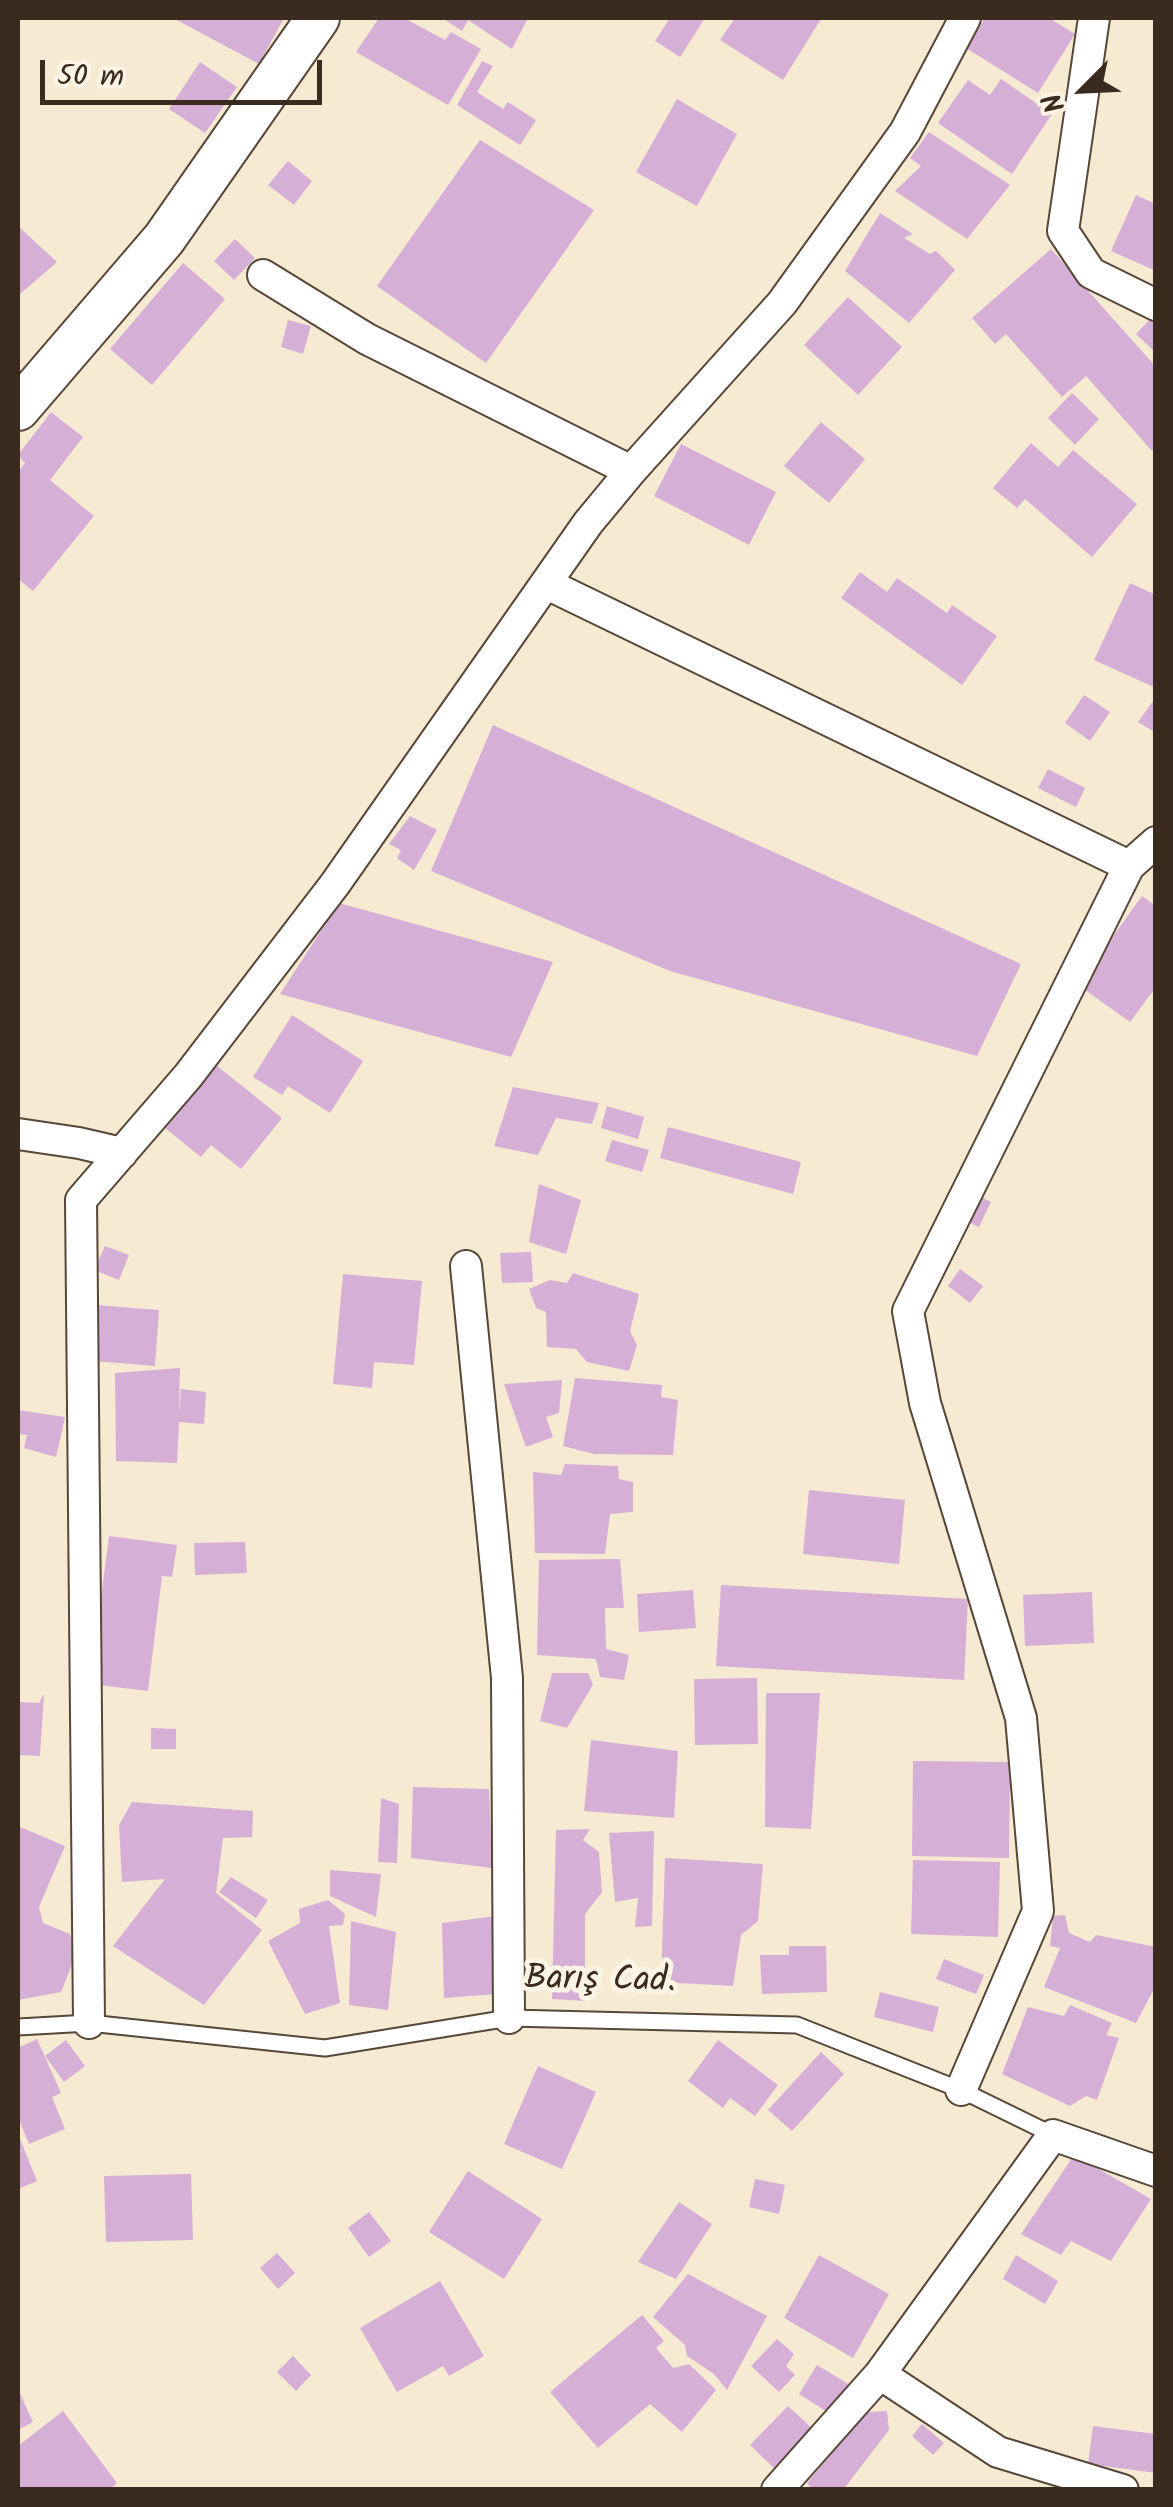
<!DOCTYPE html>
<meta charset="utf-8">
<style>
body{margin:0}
#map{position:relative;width:1173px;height:2507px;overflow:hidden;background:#f6ead2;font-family:Kalam,sans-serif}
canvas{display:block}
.frame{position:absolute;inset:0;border:20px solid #3b2a1e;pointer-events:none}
.north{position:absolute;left:1033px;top:40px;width:100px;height:100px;-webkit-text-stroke:8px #fcf5e5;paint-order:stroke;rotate:246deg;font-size:28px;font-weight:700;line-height:40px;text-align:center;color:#3b2a1e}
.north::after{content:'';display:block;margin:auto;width:35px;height:45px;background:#3b2a1e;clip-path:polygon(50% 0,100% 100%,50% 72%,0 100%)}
.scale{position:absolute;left:40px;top:60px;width:282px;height:45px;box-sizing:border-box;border:5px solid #3b2a1e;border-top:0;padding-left:12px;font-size:30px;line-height:35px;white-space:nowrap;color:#3b2a1e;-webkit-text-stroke:8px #fcf5e5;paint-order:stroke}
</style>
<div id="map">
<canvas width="1173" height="2507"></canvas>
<div class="frame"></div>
<div class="north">N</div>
<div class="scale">50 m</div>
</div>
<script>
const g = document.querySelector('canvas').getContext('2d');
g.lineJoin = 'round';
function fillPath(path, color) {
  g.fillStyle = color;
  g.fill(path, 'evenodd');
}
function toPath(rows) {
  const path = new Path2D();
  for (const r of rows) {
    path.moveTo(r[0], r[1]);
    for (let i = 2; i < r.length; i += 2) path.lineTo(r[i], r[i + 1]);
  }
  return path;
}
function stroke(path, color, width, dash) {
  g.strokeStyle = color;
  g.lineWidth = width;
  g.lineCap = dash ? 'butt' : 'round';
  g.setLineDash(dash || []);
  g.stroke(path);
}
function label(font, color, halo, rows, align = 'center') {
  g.font = font + ' Kalam,sans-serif';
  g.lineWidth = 10;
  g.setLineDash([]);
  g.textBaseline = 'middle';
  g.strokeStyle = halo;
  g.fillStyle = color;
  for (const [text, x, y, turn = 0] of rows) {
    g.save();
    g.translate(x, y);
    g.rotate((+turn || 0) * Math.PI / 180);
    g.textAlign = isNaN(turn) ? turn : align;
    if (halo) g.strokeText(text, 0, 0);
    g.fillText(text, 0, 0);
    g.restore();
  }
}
fillPath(toPath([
 [173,18,284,18,259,64],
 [379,18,404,18,445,40,451,32,481,49,448,105,356,52],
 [442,18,528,18,512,49,468,20,462,31],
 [670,18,705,18,680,57,655,41],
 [735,18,819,18,821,19,783,80,720,40],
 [985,18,1049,18,1075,34,1038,93,966,48],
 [482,61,493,66,477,92,503,109,508,102,536,120,520,145,457,105],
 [200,62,237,87,205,133,169,109],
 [1001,79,1052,114,1012,174,938,123,968,80,990,95],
 [677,99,737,134,697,206,636,172],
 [929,132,1010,185,967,239,895,191,921,166,910,158],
 [480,140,594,210,486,363,377,286],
 [288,161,312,181,294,205,268,185],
 [1136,195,1156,204,1156,271,1111,251],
 [880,213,913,234,904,238,930,254,936,251,955,270,909,323,845,271],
 [18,226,57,262,18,296],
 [235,239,255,258,234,280,214,261],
 [1051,249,1156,367,1156,447,1152,451,1086,376,1062,397,1006,334,995,344,972,318],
 [183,263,225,299,152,385,110,349],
 [848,297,902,347,858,395,804,345],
 [1153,316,1156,319,1156,353,1136,334],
 [288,320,311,326,303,354,281,347],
 [1072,393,1099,419,1075,445,1048,418],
 [51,412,83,437,50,480,94,516,33,591,18,579,18,472,25,463,18,455],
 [821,422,865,459,829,503,784,466],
 [1031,443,1058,467,1073,450,1137,504,1092,557,1025,499,1017,508,993,488],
 [681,444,776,492,749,545,654,496],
 [860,572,887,592,897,578,947,613,952,605,997,636,962,685,841,598],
 [1130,583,1156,595,1156,688,1094,660],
 [1084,695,1110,712,1090,741,1065,723],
 [1156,697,1156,733,1138,722],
 [493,725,1021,964,977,1056,670,971,431,871],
 [1048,769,1085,788,1076,807,1038,788],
 [410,816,437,830,414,870,397,858,401,850,389,844],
 [1142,896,1156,906,1156,987,1130,1022,1078,985],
 [339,903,553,962,511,1057,280,994],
 [292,1015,363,1061,330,1113,288,1086,282,1095,253,1077],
 [216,1065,282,1118,241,1169,211,1145,201,1157,165,1128],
 [513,1087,599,1103,592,1124,556,1118,538,1155,494,1146],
 [607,1106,644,1117,638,1139,601,1128],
 [668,1127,801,1162,793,1194,660,1158],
 [612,1140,649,1150,642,1172,605,1161],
 [539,1184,581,1200,566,1254,529,1242],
 [960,1186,991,1202,979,1227,948,1212],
 [105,1246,129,1255,119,1280,94,1270],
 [531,1252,533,1282,502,1283,500,1253],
 [960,1269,983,1286,970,1303,948,1286],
 [573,1273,639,1294,630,1331,637,1345,629,1371,587,1362,576,1349,547,1347,546,1312,536,1308,529,1289,550,1280,567,1283],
 [343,1274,422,1281,414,1365,374,1362,372,1388,333,1384],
 [97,1305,159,1310,155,1366,93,1361],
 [180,1368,179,1411,181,1389,206,1392,204,1424,179,1422,177,1463,116,1461,115,1373],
 [575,1378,662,1385,661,1397,678,1400,673,1455,594,1454,563,1446],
 [562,1380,559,1413,546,1417,553,1437,526,1447,504,1384],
 [18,1410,65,1417,56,1457,24,1448,27,1435,18,1434],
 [565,1464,618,1466,619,1479,633,1482,633,1512,610,1514,605,1554,535,1553,533,1472,561,1475],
 [809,1490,905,1500,899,1564,803,1554],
 [109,1536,177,1545,172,1577,162,1576,148,1691,90,1684],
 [245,1542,247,1573,195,1575,194,1543],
 [620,1559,624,1608,605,1608,606,1649,629,1655,624,1680,600,1677,596,1659,537,1655,539,1560],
 [721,1585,968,1599,964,1680,716,1666],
 [693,1590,696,1628,639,1632,637,1594],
 [1092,1592,1094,1643,1025,1646,1023,1595],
 [552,1673,588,1673,593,1685,567,1728,540,1721],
 [757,1678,758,1744,695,1745,694,1679],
 [766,1693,820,1693,811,1829,765,1827],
 [44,1694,40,1756,18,1755,18,1702,39,1703],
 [151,1728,176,1729,176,1749,151,1749],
 [591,1740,678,1751,674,1818,584,1811],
 [913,1761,1010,1762,1009,1858,912,1856],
 [413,1787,489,1789,492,1868,411,1858],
 [381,1798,399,1804,397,1863,378,1862],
 [132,1802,253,1811,252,1837,223,1838,216,1893,262,1930,204,2005,113,1946,165,1879,122,1882,119,1825],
 [18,1826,65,1846,39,1907,43,1923,70,1934,75,1957,61,1992,18,2000],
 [590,1829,583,1840,599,1852,602,1892,585,1914,585,2001,552,1999,556,1830],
 [654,1831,652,1926,635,1927,638,1898,615,1902,609,1833],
 [665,1858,763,1864,758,1921,741,1935,733,1986,661,1982],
 [913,1860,1000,1862,998,1937,911,1934],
 [330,1870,381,1874,376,1917,330,1896],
 [231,1877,268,1900,256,1918,219,1892],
 [328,1900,345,1914,343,1925,329,1926,340,2003,305,2014,268,1941,300,1923,299,1909],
 [1065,1915,1069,1933,1090,1942,1096,1935,1156,1947,1156,1990,1154,1989,1136,2023,1044,1987,1060,1948,1050,1946,1053,1916],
 [496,1916,498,1994,444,1998,442,1923],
 [351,1921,396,1932,388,2010,349,2005],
 [789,1946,826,1946,827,1992,762,1994,760,1955,789,1955],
 [944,1959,984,1975,976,1994,936,1979],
 [880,1992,939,2007,933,2032,874,2017],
 [1070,2005,1112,2023,1106,2035,1119,2038,1097,2100,1086,2096,1070,2106,1002,2074,1028,2007,1064,2016],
 [37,2039,61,2093,52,2097,65,2129,29,2144,18,2117,18,2048],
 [66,2040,85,2066,64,2082,45,2056],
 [718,2040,778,2085,755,2116,730,2098,723,2108,688,2081],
 [821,2052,844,2074,792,2131,768,2110],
 [538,2066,596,2092,562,2169,504,2144],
 [18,2134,37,2181,18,2189],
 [1074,2155,1151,2199,1111,2261,1071,2241,1061,2255,1021,2234],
 [468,2171,542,2219,504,2279,429,2232],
 [191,2174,193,2240,106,2242,104,2176],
 [755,2179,785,2185,779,2214,749,2207],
 [679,2202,712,2224,676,2279,638,2262],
 [369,2212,391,2241,369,2257,348,2228],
 [277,2253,295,2273,278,2289,260,2268],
 [819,2255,889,2294,853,2358,784,2318],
 [1016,2255,1058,2281,1045,2304,1003,2279],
 [688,2274,767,2316,727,2390,714,2374,687,2356,685,2345,653,2317],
 [440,2281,484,2356,449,2376,443,2366,397,2392,360,2328],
 [642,2315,664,2341,656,2348,673,2368,689,2364,716,2390,682,2432,650,2404,598,2448,550,2392],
 [777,2339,794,2354,786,2366,795,2375,779,2392,751,2366],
 [293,2356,311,2375,296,2391,277,2372],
 [817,2365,850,2385,832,2415,799,2394],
 [18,2389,33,2422,18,2430],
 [788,2406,815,2431,777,2471,750,2445],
 [63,2411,117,2483,109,2490,18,2490,18,2446],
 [887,2411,889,2430,843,2490,814,2490,807,2483,867,2412],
 [922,2424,944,2443,933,2455,912,2436],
 [1093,2426,1156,2434,1156,2473,1088,2464]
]), '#d6afd7');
const lane = toPath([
 [18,2027,89,2023,325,2048,509,2018,797,2025,961,2090,1053,2135]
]);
const street = toPath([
 [1094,18,1063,231,1091,273,1156,305],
 [263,275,367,339,631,471],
 [547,584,1129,866],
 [18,1134,79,1143,122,1153],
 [466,1266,507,1678,509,2018],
 [89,2023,81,1200,188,1076,335,884,588,523,631,471,782,303,905,132,965,18],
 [961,2090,1038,1911,1021,1718,925,1403,908,1311,1129,866,1156,842],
 [880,2374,998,2452,1123,2490],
 [777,2490,880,2374,1053,2135,1156,2171]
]);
const secondary = toPath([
 [18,409,164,239,318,18]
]);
stroke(lane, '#574739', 19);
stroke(street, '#574739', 34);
stroke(secondary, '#574739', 46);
stroke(lane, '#fff', 15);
stroke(street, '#fff', 30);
stroke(secondary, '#fff', 42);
label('35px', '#3b2a1e', '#fcf5e5', [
 ["Barış Cad.",600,1983,1]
]);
</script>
